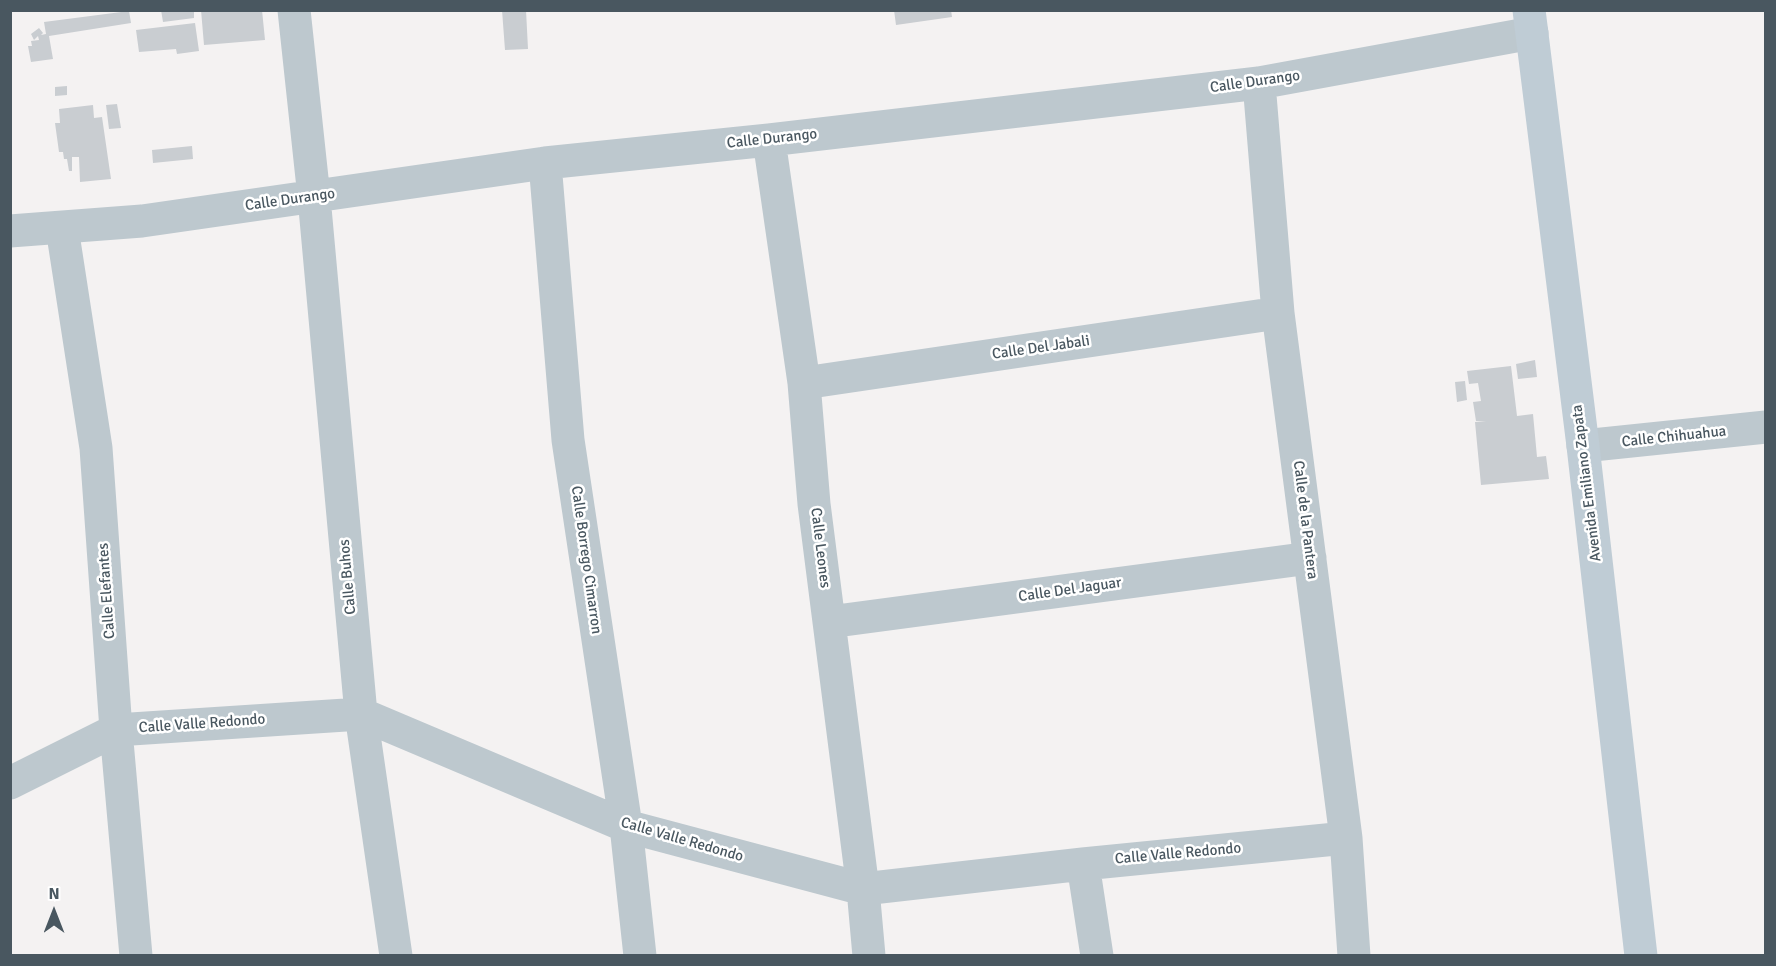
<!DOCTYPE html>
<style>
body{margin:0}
#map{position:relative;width:1776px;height:966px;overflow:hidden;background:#f4f2f2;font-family:Signika,sans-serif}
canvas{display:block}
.frame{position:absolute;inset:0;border:12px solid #495760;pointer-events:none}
.north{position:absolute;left:24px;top:882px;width:60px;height:60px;-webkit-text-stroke:4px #fff;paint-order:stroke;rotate:0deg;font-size:16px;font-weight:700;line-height:24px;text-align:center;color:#495760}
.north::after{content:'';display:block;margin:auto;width:21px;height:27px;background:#495760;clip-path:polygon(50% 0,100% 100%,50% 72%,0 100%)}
</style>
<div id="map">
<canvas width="1776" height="966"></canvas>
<div class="frame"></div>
<div class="north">N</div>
</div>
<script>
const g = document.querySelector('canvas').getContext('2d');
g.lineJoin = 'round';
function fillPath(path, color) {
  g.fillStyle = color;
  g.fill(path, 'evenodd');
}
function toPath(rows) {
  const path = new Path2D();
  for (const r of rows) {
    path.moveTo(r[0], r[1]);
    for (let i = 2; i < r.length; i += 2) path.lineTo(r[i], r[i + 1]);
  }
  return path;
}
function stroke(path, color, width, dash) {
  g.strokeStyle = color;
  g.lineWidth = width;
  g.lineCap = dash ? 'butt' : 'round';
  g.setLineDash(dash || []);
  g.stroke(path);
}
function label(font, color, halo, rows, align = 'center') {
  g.font = font + ' Signika,sans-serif';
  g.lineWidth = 5;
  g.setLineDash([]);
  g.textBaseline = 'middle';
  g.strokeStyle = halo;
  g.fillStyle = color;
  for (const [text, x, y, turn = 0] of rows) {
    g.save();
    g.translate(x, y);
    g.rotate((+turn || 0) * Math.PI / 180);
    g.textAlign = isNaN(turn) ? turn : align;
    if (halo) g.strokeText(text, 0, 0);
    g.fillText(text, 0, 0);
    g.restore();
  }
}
fillPath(toPath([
 [161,10,194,10,194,18,163,22],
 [201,10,262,10,265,40,204,45],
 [502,10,526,10,528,49,505,50],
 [894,10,951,10,952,17,896,25],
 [129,11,131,23,49,36,53,59,31,62,28,46,32,46,31,41,39,40,38,36,34,40,31,34,39,28,43,33,41,35,46,34,44,22],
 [195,23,199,51,177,54,176,49,139,52,136,30],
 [67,86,67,95,55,96,55,87],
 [117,104,121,128,109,129,106,105],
 [93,105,94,118,102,117,111,179,80,182,79,157,72,157,72,171,69,171,67,159,64,159,63,152,59,152,55,123,60,123,59,109],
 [192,146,193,159,153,163,152,150],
 [1535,360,1537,377,1518,379,1516,364],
 [1511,366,1517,416,1533,414,1537,457,1546,456,1549,479,1481,485,1475,422,1486,421,1476,421,1473,402,1481,401,1478,383,1469,384,1467,371],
 [1465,381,1467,400,1457,402,1455,382]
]), '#c9cdd1');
stroke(toPath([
 [294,10,314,197,361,714,396,956],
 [1259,83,1278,313,1346,838,1354,956],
 [769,140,804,383,814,504,863,889,869,956],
 [545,163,568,440,626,826,640,956],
 [62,228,96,448,116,730,136,956],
 [10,231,142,221,545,163,769,140,1259,83,1532,33],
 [804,383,1278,313],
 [1583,446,1766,427],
 [829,622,1310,558],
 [10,783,116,730,361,714,626,826,863,889,1083,864,1346,838],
 [1083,864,1097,956]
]), '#bdc8ce', 33);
stroke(toPath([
 [1529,10,1583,446,1641,956]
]), '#bfccd5', 33);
label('15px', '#495760', '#fff', [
 ["Calle Durango",1255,82,-8],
 ["Calle Durango",772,139,-6],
 ["Calle Durango",290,200,-8],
 ["Calle Del Jabali",1041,348,-8],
 ["Calle Chihuahua",1674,437,-6],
 ["Avenida Emiliano Zapata",1587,483,-97],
 ["Calle de la Pantera",1305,520,83],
 ["Calle Leones",820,548,83],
 ["Calle Borrego Cimarron",586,560,82],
 ["Calle Buhos",348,577,-95],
 ["Calle Del Jaguar",1070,590,-8],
 ["Calle Elefantes",107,591,-94],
 ["Calle Valle Redondo",202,724,-4],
 ["Calle Valle Redondo",682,840,16],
 ["Calle Valle Redondo",1178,854,-5]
]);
</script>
